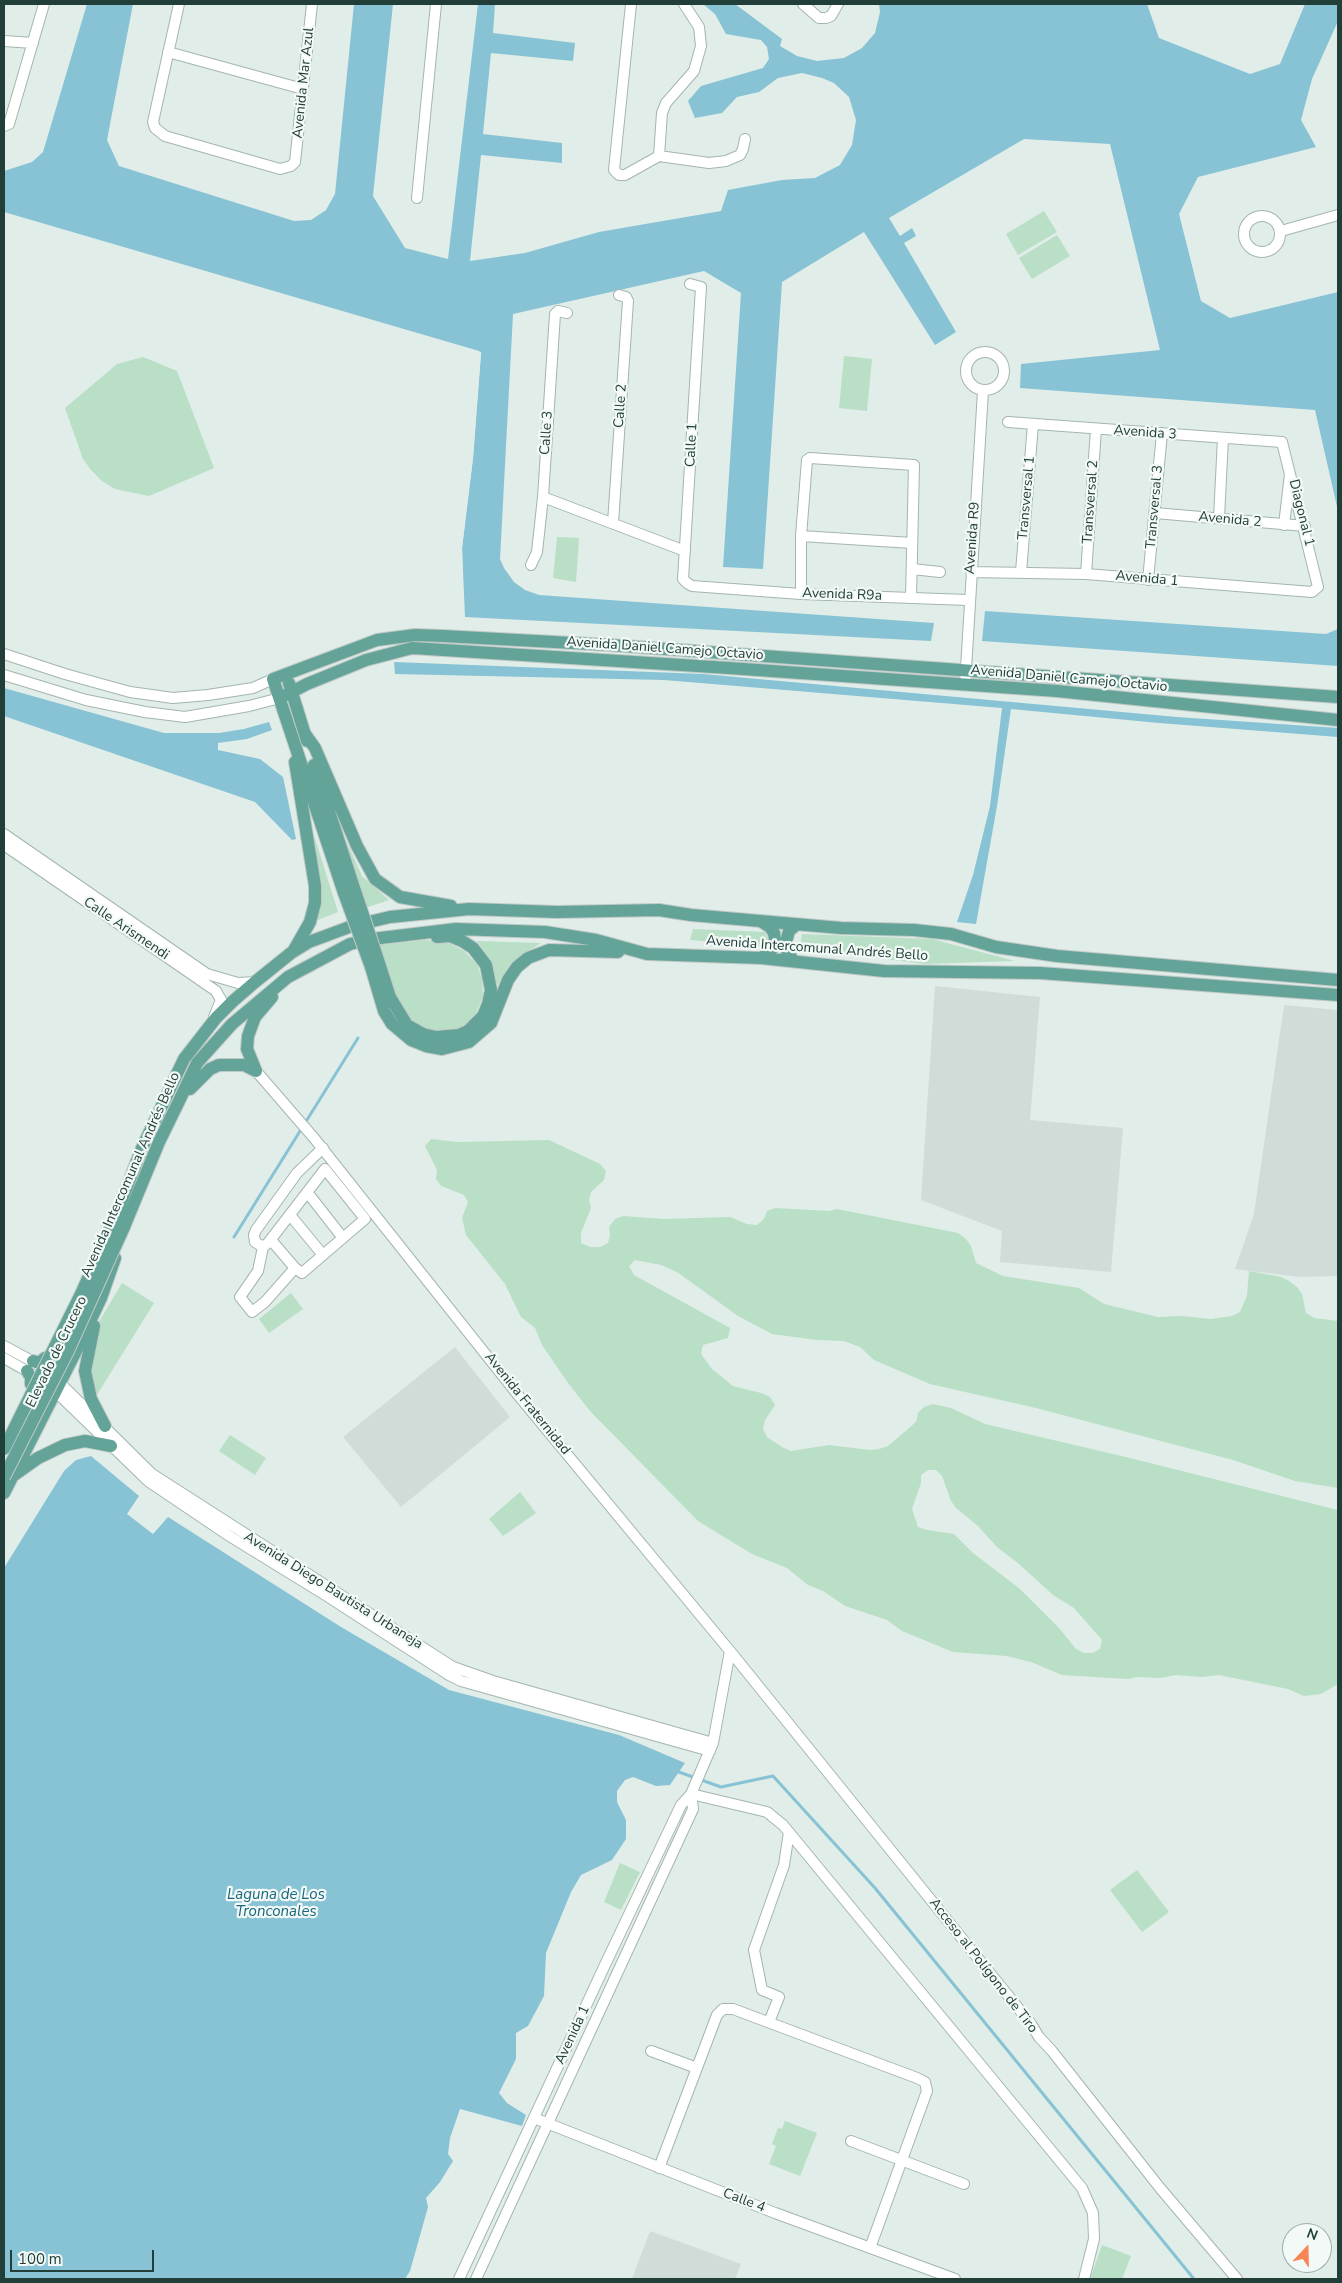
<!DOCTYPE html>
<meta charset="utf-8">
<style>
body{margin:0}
#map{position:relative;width:1342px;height:2283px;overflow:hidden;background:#e1ede8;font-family:"Nunito Sans",sans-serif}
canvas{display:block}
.frame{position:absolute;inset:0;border:5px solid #213e38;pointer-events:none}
.north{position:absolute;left:1282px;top:2223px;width:50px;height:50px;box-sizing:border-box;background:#f2f9f6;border:1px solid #9eaeaa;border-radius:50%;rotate:21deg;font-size:14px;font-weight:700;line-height:20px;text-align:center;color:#213e38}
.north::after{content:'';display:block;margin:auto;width:18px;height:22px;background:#f88654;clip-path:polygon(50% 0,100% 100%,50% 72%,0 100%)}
.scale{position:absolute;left:10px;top:2250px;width:144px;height:22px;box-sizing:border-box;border:2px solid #213e38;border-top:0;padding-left:6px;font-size:15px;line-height:18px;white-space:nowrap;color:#213e38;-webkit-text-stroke:4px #f2f9f6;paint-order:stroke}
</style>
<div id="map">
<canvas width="1342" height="2283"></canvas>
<div class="frame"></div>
<div class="north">N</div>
<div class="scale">100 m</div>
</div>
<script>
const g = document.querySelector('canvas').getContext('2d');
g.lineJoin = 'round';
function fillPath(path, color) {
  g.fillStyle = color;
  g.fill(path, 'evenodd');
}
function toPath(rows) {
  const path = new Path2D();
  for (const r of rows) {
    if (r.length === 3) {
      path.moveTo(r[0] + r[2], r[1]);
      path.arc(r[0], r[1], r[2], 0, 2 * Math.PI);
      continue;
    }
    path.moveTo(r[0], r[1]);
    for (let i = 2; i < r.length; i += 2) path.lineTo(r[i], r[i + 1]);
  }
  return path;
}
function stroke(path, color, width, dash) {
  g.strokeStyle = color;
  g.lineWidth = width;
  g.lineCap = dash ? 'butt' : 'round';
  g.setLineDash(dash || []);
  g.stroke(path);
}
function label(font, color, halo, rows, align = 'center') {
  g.font = font + ' "Nunito Sans",sans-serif';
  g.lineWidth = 4.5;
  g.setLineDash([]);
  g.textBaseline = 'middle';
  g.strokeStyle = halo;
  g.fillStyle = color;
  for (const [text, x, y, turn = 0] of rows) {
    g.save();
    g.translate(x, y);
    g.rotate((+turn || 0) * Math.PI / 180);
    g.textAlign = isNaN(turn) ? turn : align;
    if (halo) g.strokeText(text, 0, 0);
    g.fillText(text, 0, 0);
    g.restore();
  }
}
fillPath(toPath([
 [935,986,1040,997,1030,1120,1123,1128,1111,1272,1000,1262,1002,1231,921,1200],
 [1284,1005,1338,1010,1338,1276,1300,1277,1235,1269,1254,1214],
 [455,1347,510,1417,401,1507,343,1437],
 [650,2231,741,2264,735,2279,632,2279]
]), '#d0dcd7');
fillPath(toPath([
 [1044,211,1057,232,1018,255,1006,234],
 [1057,235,1070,256,1032,279,1019,258],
 [844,356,872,359,867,411,839,408],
 [143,357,177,371,214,468,149,496,115,489,102,481,91,470,83,459,65,408,117,364],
 [557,537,579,538,576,582,553,578],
 [308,816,338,912,318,920],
 [337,820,362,876,389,900,365,908],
 [693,929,765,932,769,941,759,946,690,940],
 [802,934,932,939,1015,961,924,964,800,948],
 [425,940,447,942,464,951,477,964,482,979,483,996,476,1013,462,1029,434,1033,404,1018,377,945],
 [477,941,541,943,512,962,497,986,490,960],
 [431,1139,458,1142,549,1140,600,1164,606,1171,604,1180,591,1192,589,1200,591,1208,581,1233,581,1243,590,1247,600,1247,608,1243,610,1235,609,1227,615,1219,623,1216,663,1219,730,1217,747,1224,757,1225,764,1219,767,1211,775,1208,829,1211,837,1209,958,1233,966,1239,971,1246,976,1263,1003,1276,1079,1288,1104,1304,1158,1317,1181,1316,1211,1319,1232,1316,1240,1312,1247,1296,1249,1271,1281,1277,1289,1281,1297,1287,1302,1294,1306,1313,1314,1318,1338,1321,1338,1488,1295,1481,1233,1460,1036,1408,930,1384,874,1360,860,1347,844,1341,817,1340,772,1334,738,1316,677,1272,661,1265,635,1260,629,1266,634,1275,730,1328,728,1338,703,1345,701,1354,712,1369,733,1386,761,1393,770,1397,775,1405,765,1420,763,1429,767,1437,782,1447,791,1451,829,1445,870,1450,879,1449,888,1446,916,1422,918,1413,924,1407,933,1404,951,1408,985,1424,1130,1458,1338,1510,1338,1684,1321,1694,1304,1696,1288,1689,1219,1675,1202,1677,1176,1675,1160,1678,1138,1677,1128,1679,1062,1675,1031,1662,1007,1656,953,1652,902,1631,887,1620,845,1606,823,1591,808,1585,787,1568,752,1554,698,1521,590,1411,568,1383,542,1345,535,1328,521,1317,505,1284,466,1235,462,1218,468,1202,464,1195,441,1186,436,1179,437,1170,425,1146],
 [928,1470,936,1470,942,1476,951,1501,956,1508,978,1526,997,1547,1019,1564,1053,1595,1074,1608,1102,1640,1100,1649,1093,1653,1084,1653,1076,1649,1059,1628,1020,1589,973,1553,954,1534,927,1530,918,1527,912,1509,921,1483,921,1475],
 [122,1283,154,1303,95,1398,88,1371,97,1325],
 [291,1293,303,1309,269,1333,259,1319],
 [230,1435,266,1458,255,1475,219,1451],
 [520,1492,536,1513,503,1536,489,1519],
 [620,1863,640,1872,621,1910,604,1902],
 [1137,1870,1169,1912,1142,1932,1110,1890],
 [785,2121,817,2133,800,2176,769,2164,776,2146,772,2144,778,2128,782,2129],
 [1102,2245,1131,2256,1122,2279,1090,2279]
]), '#b9dfc6');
fillPath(toPath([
 [87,4,133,4,107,140,119,166,294,221,311,220,326,210,335,194,354,4,393,4,373,196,405,248,448,259,478,4,495,4,493,33,575,43,573,61,491,53,483,134,562,143,562,163,481,155,470,261,525,253,599,232,721,211,728,190,782,180,815,178,840,165,852,145,856,120,849,97,834,83,822,78,802,73,778,78,759,92,737,97,722,113,695,118,688,101,701,86,763,68,769,59,767,47,761,40,726,34,715,14,703,4,735,4,782,39,780,46,797,56,817,61,844,58,862,48,875,33,880,12,879,4,1147,4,1159,38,1250,74,1280,64,1305,4,1338,4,1338,21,1312,79,1301,120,1316,147,1198,177,1179,214,1201,301,1230,318,1338,292,1338,511,1315,410,1020,388,1021,364,1160,350,1110,144,1024,139,889,218,900,236,912,228,916,236,904,243,956,332,935,345,864,232,782,282,763,569,723,567,741,293,704,271,513,314,500,559,504,568,514,582,525,590,539,595,934,623,931,641,465,617,462,548,473,458,481,354,479,351,4,212,4,171,32,162,43,152],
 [985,611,1326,634,1338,629,1338,666,982,641],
 [394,662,703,674,1177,717,1338,728,1338,737,1159,723,1011,709,997,806,976,924,957,922,973,875,990,806,1002,708,664,680,395,674],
 [4,688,164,733,219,733,244,729,269,722,272,730,247,739,218,743,218,750,260,759,283,777,296,839,292,840,255,802,4,716],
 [91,1456,139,1496,127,1514,153,1534,168,1517,341,1627,449,1690,619,1735,685,1763,670,1785,656,1786,633,1777,625,1780,617,1791,617,1802,626,1820,626,1839,612,1860,581,1875,571,1892,546,1953,544,1996,528,2026,516,2033,516,2059,499,2093,507,2103,526,2115,522,2126,460,2109,450,2138,448,2154,453,2161,440,2182,426,2198,428,2207,410,2271,405,2279,4,2279,4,1568,64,1471,76,1460]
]), '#87c3d4');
fillPath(toPath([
 [165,260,481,352,473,458,462,548,463,587,460,587,459,548,471,458,479,353,164,262]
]), '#e1ede8');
stroke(toPath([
 [234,1237,358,1038],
 [679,1772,721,1787,773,1776,875,1888,1194,2279]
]), '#87c3d4', 3);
const minor = toPath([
 [179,4,153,122,155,128,165,136,280,169,291,166,295,162,312,4],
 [631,4,614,170,619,175,625,175,659,156,709,163,726,161,740,155,743,149,745,139],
 [803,4,819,18,826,18,831,16,838,4],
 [4,41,33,43],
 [168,52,303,89],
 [4,126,9,124,44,4],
 [659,156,662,113,666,103,694,71,701,46,699,27,684,4],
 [417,198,436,4],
 [1262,234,18],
 [1281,231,1338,215],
 [690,284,701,287,683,579,687,583,692,586,801,594,968,600],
 [985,371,19],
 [543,497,685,551],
 [1155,513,1305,526],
 [1219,518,1223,438],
 [613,523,628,301,626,297,619,295],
 [1284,525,1290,474],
 [801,536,912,543],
 [531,565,537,552,543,497,555,314,558,311,567,313],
 [912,569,940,572],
 [971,572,1086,574,1312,592,1318,587,1282,442,1008,422],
 [1021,572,1033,424],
 [1086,574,1096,429],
 [1148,580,1162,433],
 [801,594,801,536,807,460,810,458,914,465,911,598],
 [4,654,65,674,130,692,173,698,208,695,253,688,273,679],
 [4,675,86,700,145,712,185,717,249,706,280,698],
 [965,685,983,391],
 [4,834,207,974,238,983,255,982],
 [4,845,216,991,221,1000,214,1017],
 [256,1071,314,1138,518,1395,730,1651,713,1743,691,1794,681,1805,604,1967,459,2279],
 [307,1192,343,1238],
 [290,1215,323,1255],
 [271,1240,295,1268],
 [263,1247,258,1271,240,1297,252,1312,265,1302,295,1268,302,1273,365,1219,325,1169,268,1243,263,1247,255,1242,254,1235,256,1230,297,1173,323,1148],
 [4,1346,39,1365],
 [4,1358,27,1371,55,1391,148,1481,231,1537,327,1596,449,1675,461,1681,710,1751],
 [56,1379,152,1474,453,1667,493,1681,713,1743],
 [730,1651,1031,2024,1039,2037,1052,2051,1160,2188,1237,2279],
 [691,1794,767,1812,783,1825,1082,2188,1093,2213,1094,2239,1084,2279],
 [769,2022,779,1997,762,1990,754,1950,784,1865,789,1832],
 [651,2051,697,2068],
 [534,2118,775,2213,955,2279],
 [851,2141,964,2184],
 [659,2168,717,2015,723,2009,733,2009,917,2078,925,2082,927,2091,870,2248],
 [476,2279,693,1809,691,1794]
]);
const major = toPath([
 [289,683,307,741],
 [280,698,307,684,366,660,412,648,729,668,1057,691,1338,720],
 [305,734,315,748,357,846,375,879,400,897,451,906],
 [314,765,355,891],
 [344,893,273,679,377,640,415,635,443,636,610,645,1338,697],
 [294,950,310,922,315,903,315,886,295,762],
 [761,958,769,953,774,946,775,939,774,933,770,927,762,922],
 [793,960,787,952,786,942,789,931,796,925],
 [380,966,390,997,407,1025,423,1034,436,1037,459,1035,468,1031,483,1016,488,1004,491,990,486,965,473,948,462,941,450,936,437,937],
 [371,967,384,1011,392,1024,411,1040,426,1046,442,1049,469,1042,491,1023,508,980,517,967,528,958,549,950,618,952],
 [256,1071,247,1049,248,1036,255,1017,272,997],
 [190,1089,210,1069,219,1065,244,1065,256,1071],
 [113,1223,142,1148,184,1059,216,1018,232,1002,255,982,291,953,309,942,352,926,390,917,469,909,557,912,659,910,691,915,841,928,914,930,951,934,996,947,1057,956,1338,980],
 [124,1227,159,1142,180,1099,197,1063,214,1044,232,1024,288,977,350,944,372,939,456,929,545,932,596,940,647,954,761,958,884,971,1040,973,1338,995],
 [94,1326,85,1371,91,1399,105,1426],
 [33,1361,39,1363,45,1358],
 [27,1371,31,1377,31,1384],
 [14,1475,38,1458,65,1445,85,1441,111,1446],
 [4,1493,76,1351,101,1298,115,1258]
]);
stroke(minor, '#a4b5b0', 12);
stroke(major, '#c1c9c7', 14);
stroke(minor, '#fff', 10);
stroke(major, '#64a498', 12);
const majorBridge = toPath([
 [355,891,380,966],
 [344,893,371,967],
 [4,1449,81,1294,113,1223],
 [4,1477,68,1351,124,1227]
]);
stroke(majorBridge, '#c1c9c7', 14, []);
stroke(majorBridge, '#64a498', 12);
label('14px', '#213e38', '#f2f9f6', [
 ["Avenida Mar Azul",304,83,-84],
 ["Calle 2",621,406,-86],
 ["Calle 3",547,433,-86],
 ["Avenida 3",1145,433,4],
 ["Calle 1",692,445,-87],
 ["Transversal 1",1027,498,-85],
 ["Transversal 2",1091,502,-86],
 ["Transversal 3",1155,507,-85],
 ["Diagonal 1",1301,513,76],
 ["Avenida 2",1230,520,5],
 ["Avenida R9",973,538,-86],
 ["Avenida 1",1147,579,5],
 ["Avenida R9a",842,595,2],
 ["Avenida Daniel Camejo Octavio",665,649,4],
 ["Avenida Daniel Camejo Octavio",1069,679,5],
 ["Calle Arismendi",126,929,34],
 ["Avenida Intercomunal Andrés Bello",817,949,4],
 ["Avenida Intercomunal Andrés Bello",131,1175,-66],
 ["Elevado de Crucero",57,1352,-64],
 ["Avenida Fraternidad",527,1404,51],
 ["Avenida Diego Bautista Urbaneja",333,1591,32],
 ["Acceso al Polígono de Tiro",983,1966,52],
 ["Avenida 1",573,2035,-65],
 ["Calle 4",744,2201,21]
]);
label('italic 15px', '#18667d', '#f2f9f6', [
 ["Laguna de Los",276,1895],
 ["Tronconales",276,1912]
]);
</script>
